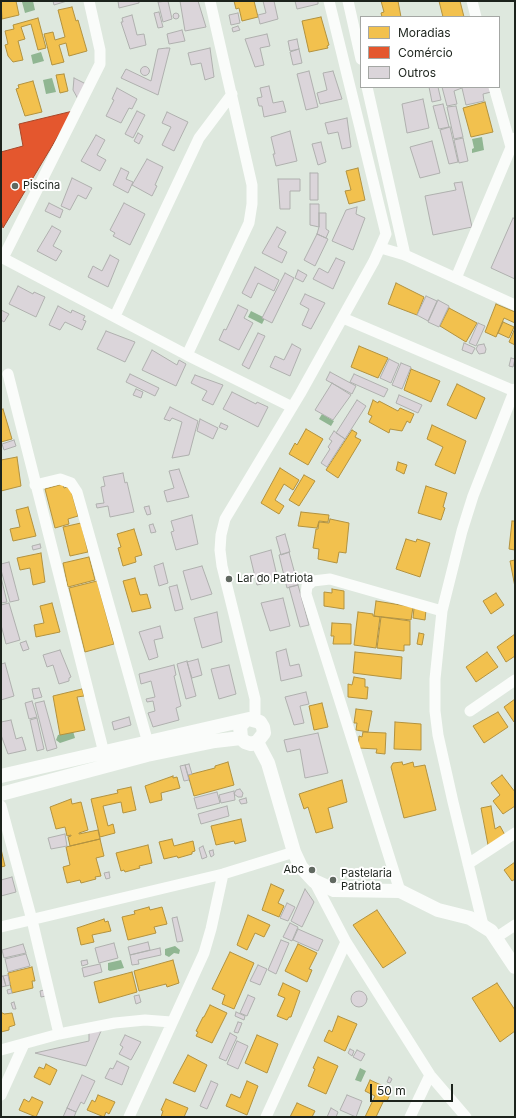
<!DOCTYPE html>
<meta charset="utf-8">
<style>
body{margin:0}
#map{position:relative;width:516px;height:1118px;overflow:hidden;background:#dee8de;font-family:Inter,sans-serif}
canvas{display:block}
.frame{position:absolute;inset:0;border:2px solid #1c231c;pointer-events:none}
.legend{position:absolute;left:360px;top:16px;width:140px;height:72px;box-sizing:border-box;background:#fff;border:1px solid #a4a7a4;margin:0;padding:5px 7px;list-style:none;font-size:12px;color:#1c231c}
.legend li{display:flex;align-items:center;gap:8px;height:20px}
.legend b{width:20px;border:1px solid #a4a7a4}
.scale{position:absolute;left:370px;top:1084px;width:83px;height:18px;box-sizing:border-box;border:2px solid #1c231c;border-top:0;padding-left:5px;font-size:12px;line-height:14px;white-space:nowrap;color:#1c231c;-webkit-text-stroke:3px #fff;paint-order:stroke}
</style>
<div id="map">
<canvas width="516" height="1118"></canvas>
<div class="frame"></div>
<ul class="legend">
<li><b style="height:11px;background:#f2c14e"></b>Moradias</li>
<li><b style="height:11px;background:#e4572e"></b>Comércio</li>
<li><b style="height:11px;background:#dbd5da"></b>Outros</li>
</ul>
<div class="scale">50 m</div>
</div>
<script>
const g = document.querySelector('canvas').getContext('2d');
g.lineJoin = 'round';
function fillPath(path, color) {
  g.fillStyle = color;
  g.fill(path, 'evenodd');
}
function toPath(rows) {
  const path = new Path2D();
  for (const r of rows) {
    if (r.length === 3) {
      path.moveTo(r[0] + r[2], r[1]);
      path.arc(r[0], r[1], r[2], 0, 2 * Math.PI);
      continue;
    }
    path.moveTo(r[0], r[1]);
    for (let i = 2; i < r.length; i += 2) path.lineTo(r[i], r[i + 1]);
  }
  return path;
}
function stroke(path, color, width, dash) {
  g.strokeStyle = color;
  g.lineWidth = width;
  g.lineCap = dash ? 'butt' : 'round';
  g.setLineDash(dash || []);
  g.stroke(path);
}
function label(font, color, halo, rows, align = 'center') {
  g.font = font + ' Inter,sans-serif';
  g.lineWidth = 4;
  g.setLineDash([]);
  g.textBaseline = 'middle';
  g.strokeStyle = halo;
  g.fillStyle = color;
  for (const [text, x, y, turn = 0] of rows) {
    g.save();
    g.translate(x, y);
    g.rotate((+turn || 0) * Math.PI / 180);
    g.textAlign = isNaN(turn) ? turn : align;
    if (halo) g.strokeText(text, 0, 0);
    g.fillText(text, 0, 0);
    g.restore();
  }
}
fillPath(toPath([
 [33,1,35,10,25,13,22,2],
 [41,52,44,61,33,64,31,55],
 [52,78,56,92,46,94,43,80],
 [482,137,484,150,472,153,472,149,474,148,472,139],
 [251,311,265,318,262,324,248,317],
 [322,414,334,421,331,426,319,419],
 [73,731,75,738,60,743,56,740,58,735],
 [175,946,180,950,179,954,174,953,169,957,165,955,165,949],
 [121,960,124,968,110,971,108,970,108,963],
 [360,1068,366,1071,361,1082,355,1080]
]), '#90b692');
const homes = toPath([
 [1,1,16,1,19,15,2,19,1,1],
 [234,1,254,1,258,17,242,21,239,8,236,9,234,1],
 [381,1,398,1,401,17,382,17,381,13,384,12,381,1],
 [439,1,460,1,464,17,443,17,439,1],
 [72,7,76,21,78,20,87,51,69,56,66,43,59,45,64,62,52,65,44,34,53,32,55,40,65,37,58,10,72,7],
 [321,17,329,45,327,46,328,48,309,52,302,21,321,17],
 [38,18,46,48,38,50,31,24,21,27,25,39,18,41,23,60,13,62,8,56,5,45,8,44,5,31,14,29,13,25,38,18],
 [64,74,68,91,60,93,56,75,64,74],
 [33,81,42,112,25,116,16,89,19,88,18,85,33,81],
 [485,102,493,132,471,137,463,108,485,102],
 [358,168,365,200,349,204,345,191,351,190,346,171,358,168],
 [396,283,424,297,417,315,388,304,396,283],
 [496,304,515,312,515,323,504,318,496,337,485,332,496,304],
 [449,308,477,323,466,342,440,326,449,308],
 [503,322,514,327,509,338,498,333,503,322],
 [515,328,515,345,509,342,515,328],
 [359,346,388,358,378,378,351,367,359,346],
 [411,369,440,381,431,402,404,390,411,369],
 [457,384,485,398,476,419,447,405,457,384],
 [373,400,378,403,379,401,398,411,400,408,414,414,410,423,407,421,402,431,390,429,389,433,369,422,372,416,368,414,373,400],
 [3,409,12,439,1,442,1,410,3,409],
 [432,425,466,441,455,474,435,465,443,447,427,439,432,425],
 [306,429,323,439,308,465,289,454,295,443,297,445,306,429],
 [352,430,357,433,355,437,361,440,338,478,326,470,352,430],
 [17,457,21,486,1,491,1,460,17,457],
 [398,462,407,465,404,474,396,470,398,462],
 [280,468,299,480,293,490,284,484,275,500,284,506,279,514,261,503,280,468],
 [304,475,315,481,299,506,289,500,304,475],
 [63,484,64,488,70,486,78,516,68,519,69,524,55,528,45,489,63,484],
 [426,486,447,493,443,507,445,508,441,520,418,513,426,486],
 [28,507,36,536,13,541,10,529,20,527,16,510,28,507],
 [301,512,329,515,328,522,319,521,317,528,298,526,301,512],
 [330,519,349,523,346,553,339,552,337,563,318,559,319,549,313,548,316,529,318,529,319,522,329,523,330,519],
 [512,521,515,521,515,550,509,549,512,521],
 [81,523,88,552,70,556,63,527,81,523],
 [134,529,142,555,135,557,136,562,123,566,118,548,121,547,117,534,134,529],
 [406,539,416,542,417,539,430,543,420,577,396,569,406,539],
 [41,553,45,582,33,585,30,568,20,570,17,558,41,553],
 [89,557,95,580,68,587,63,563,89,557],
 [515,560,515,587,510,561,515,560],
 [135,578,140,595,147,594,151,608,132,612,123,581,135,578],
 [97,581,114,644,85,652,69,588,97,581],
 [332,589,344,591,344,609,324,606,324,592,332,593,332,589],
 [496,593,504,605,491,614,483,601,496,593],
 [376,601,413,607,411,620,374,616,376,601],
 [52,603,60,632,36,637,34,625,44,623,40,606,52,603],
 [414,608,426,610,425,620,413,618,414,608],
 [358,612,373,614,373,616,380,617,376,648,354,645,358,612],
 [381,617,410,621,410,645,404,645,404,651,377,648,381,617],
 [332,623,351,624,351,644,333,644,334,636,331,636,332,623],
 [419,633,424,634,422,645,417,644,419,633],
 [515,634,515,656,506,662,497,647,515,634],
 [355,652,402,657,401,679,353,673,355,652],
 [487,652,498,667,476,682,466,667,487,652],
 [354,677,365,679,365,687,368,687,367,699,348,697,348,684,352,685,354,677],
 [82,689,84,696,77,697,85,730,60,735,53,696,82,689],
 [515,699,515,722,514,722,504,707,515,699],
 [322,703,328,727,314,730,309,706,322,703],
 [356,709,372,711,368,732,356,730,357,723,354,723,356,709],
 [498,712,508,727,484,743,473,726,498,712],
 [395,722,421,724,421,750,394,749,395,722],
 [363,732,386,733,385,754,376,753,377,749,358,748,359,736,362,737,363,732],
 [228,762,234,785,194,796,188,775,215,768,215,766,228,762],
 [402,762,403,765,413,762,414,767,425,765,436,810,404,818,391,767,393,763,402,762],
 [502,775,515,792,515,806,503,814,493,801,500,795,491,783,502,775],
 [173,776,173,778,177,777,180,788,161,793,162,800,150,803,145,786,173,776],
 [342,780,347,802,328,808,333,828,316,833,308,807,304,809,299,794,342,780],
 [131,787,136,810,123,813,121,802,103,806,108,826,113,824,115,833,100,837,91,799,118,793,117,790,131,787],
 [71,799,72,804,81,802,88,830,79,833,79,834,98,830,100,839,70,846,68,837,71,836,71,835,67,836,65,827,56,829,50,807,71,799],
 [491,806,495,829,500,826,505,835,488,845,481,808,491,806],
 [241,819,246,841,235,844,234,841,216,845,211,826,241,819],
 [100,839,104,856,96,858,101,876,95,877,96,879,81,883,80,880,67,883,63,867,70,865,66,847,100,839],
 [172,839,174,846,193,841,195,851,192,852,192,854,178,858,177,856,164,859,159,842,172,839],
 [148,845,152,863,139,866,140,868,125,872,124,870,121,871,116,853,148,845],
 [1,849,5,866,1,867,1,849],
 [515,862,515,879,512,881,504,870,515,862],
 [271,884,284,890,278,903,284,906,279,917,262,910,271,884],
 [149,907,150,910,162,907,167,924,154,927,156,933,128,940,122,917,135,914,134,911,149,907],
 [377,910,406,953,383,968,353,925,377,910],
 [248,915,270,925,264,937,255,933,247,950,237,945,248,915],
 [104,919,105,922,108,921,111,931,92,935,94,942,81,945,77,928,104,919],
 [298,944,317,953,309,969,312,970,307,982,285,971,298,944],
 [230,952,254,963,234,1009,222,1004,225,995,212,989,230,952],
 [173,960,179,983,167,987,166,984,139,991,134,971,173,960],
 [32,967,35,981,32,981,33,988,12,993,8,973,32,967],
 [132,972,137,992,99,1003,94,982,132,972],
 [283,983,300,991,291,1017,289,1017,287,1020,277,1016,285,998,278,995,283,983],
 [497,983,515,1010,515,1031,500,1042,472,998,497,983],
 [210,1005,227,1013,212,1043,196,1036,198,1032,196,1031,203,1017,204,1017,210,1005],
 [1,1013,3,1013,4,1014,12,1013,15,1025,9,1027,9,1030,1,1032,1,1013],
 [338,1016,357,1024,345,1051,324,1041,329,1030,332,1032,338,1016],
 [257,1035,278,1044,267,1073,245,1063,257,1035],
 [188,1055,207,1065,195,1092,173,1083,188,1055],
 [318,1057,338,1066,326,1094,308,1086,315,1069,313,1068,318,1057],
 [46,1064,57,1070,50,1085,34,1077,39,1067,44,1069,46,1064],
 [370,1080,392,1090,387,1101,384,1100,376,1117,365,1117,375,1096,365,1091,370,1080],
 [247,1081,258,1086,247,1115,226,1106,231,1094,240,1098,247,1081],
 [98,1095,115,1102,109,1114,106,1112,104,1117,87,1110,92,1100,95,1102,98,1095],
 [32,1097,43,1102,36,1117,19,1110,24,1099,29,1102,32,1097],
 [166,1099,188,1108,184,1117,161,1117,163,1111,161,1110,166,1099],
 [297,1103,315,1111,312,1117,290,1117,297,1103]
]);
fillPath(homes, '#f2c14e');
stroke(homes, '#b2923f', 1);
const shops = toPath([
 [73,111,3,228,1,220,1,152,23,146,19,124,73,111]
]);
fillPath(shops, '#e4572e');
stroke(shops, '#a84729', 1);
const building = toPath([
 [53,1,67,1,54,5,53,1],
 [118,1,139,1,139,3,119,8,118,1],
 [168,1,172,19,163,22,158,2,168,1],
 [180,1,198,1,206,27,185,31,180,1],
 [263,1,274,1,278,19,260,24,258,15,266,13,263,1],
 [295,1,318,1,318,4,297,9,295,1],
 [159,12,163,27,158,28,154,13,159,12],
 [238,13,240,23,231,25,229,15,238,13],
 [176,16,3],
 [132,15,137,35,144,34,146,45,130,49,121,22,123,22,122,18,132,15],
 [238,26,240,30,233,32,232,28,238,26],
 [182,30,185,41,169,44,167,34,182,30],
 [267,34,270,46,260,48,264,65,255,67,245,39,267,34],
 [297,39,299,49,290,51,288,41,297,39],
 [167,48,170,48,158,95,121,78,126,69,151,81,158,49,167,48],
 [210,48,214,77,205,80,201,63,191,65,188,53,210,48],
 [299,49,302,63,293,65,290,52,299,49],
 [145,71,4.5],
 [309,71,318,107,306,110,297,74,309,71],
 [333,71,342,99,320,104,317,93,327,90,323,73,333,71],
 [74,78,86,84,78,99,73,90,74,78],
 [269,86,273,103,283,101,286,112,264,117,262,106,259,106,257,98,262,97,260,88,269,86],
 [429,87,438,87,441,100,432,102,429,87],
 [442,87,490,87,491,92,483,94,484,101,466,105,462,88,454,91,457,104,447,106,442,87],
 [117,88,137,99,132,109,129,108,121,123,106,116,114,100,112,99,117,88],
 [423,99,429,128,407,133,402,104,423,99],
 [443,104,449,127,439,129,433,106,443,104],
 [456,106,463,137,454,139,447,107,456,106],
 [137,111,145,115,133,138,125,134,137,111],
 [167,112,188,122,174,151,162,145,171,127,162,123,167,112],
 [347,118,351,147,342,149,338,132,328,134,325,123,347,118],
 [450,127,458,162,449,164,440,130,450,127],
 [290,131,297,161,276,166,273,154,275,154,271,137,290,131],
 [138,133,143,136,139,144,134,141,138,133],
 [96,135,105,140,97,155,106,160,100,171,81,161,96,135],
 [463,138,468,161,459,163,454,140,463,138],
 [432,141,440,173,420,178,410,147,432,141],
 [321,142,326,162,318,165,312,144,321,142],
 [147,159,163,167,155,185,157,186,152,196,132,185,147,159],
 [121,168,129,172,126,179,133,182,128,193,113,185,121,168],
 [310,173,318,173,318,200,310,200,310,173],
 [72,178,92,188,86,199,78,195,70,210,61,206,72,178],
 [278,179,300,179,300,191,290,191,290,209,280,209,278,179],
 [462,182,472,227,433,235,425,196,456,190,454,183,462,182],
 [49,203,63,210,60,218,45,211,49,203],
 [124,203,145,214,130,245,113,236,115,233,110,230,124,203],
 [310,204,319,204,319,227,310,225,310,204],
 [357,207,356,214,365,218,353,250,332,241,346,210,357,207],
 [319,213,326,213,326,229,329,231,326,238,317,234,319,227,319,213],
 [513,218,515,219,515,279,491,268,513,218],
 [52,226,61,231,53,246,62,251,56,261,37,251,52,226],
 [277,227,286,232,278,247,287,252,282,263,262,253,277,227],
 [317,234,328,239,315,266,304,260,317,234],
 [110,255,119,260,108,287,88,277,93,266,102,271,110,255],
 [336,258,345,262,333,289,313,279,319,268,328,273,336,258],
 [255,267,279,280,274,291,258,283,251,298,242,293,255,267],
 [298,270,307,275,303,282,295,278,298,270],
 [285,273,294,278,272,323,262,318,285,273],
 [18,286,33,294,34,292,45,297,36,317,9,304,18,286],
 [305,294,325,303,311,329,302,325,309,309,300,304,305,294],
 [426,296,437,301,428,321,417,315,426,296],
 [438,300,449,306,439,327,428,322,438,300],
 [238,305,248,310,244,318,253,323,239,350,219,340,224,329,226,330,238,305],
 [58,306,71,313,72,310,85,316,83,320,86,321,82,330,65,322,60,330,49,325,58,306],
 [1,310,9,314,4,322,1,320,1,310],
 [478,323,485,326,476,346,469,343,478,323],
 [106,331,135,342,125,362,97,349,106,331],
 [258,333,265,336,249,369,242,365,258,333],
 [464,343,475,348,472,354,462,350,464,343],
 [292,344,301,349,290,376,270,367,275,356,284,360,292,344],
 [484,344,486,349,485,353,479,354,476,349,478,345,484,344],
 [152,350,177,365,179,360,186,364,176,386,142,370,152,350],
 [511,358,515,359,513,367,509,366,511,358],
 [389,359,399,364,391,383,380,378,389,359],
 [401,363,411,367,402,389,392,385,401,363],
 [330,372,356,386,352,394,326,380,330,372],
 [130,374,159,388,155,396,126,382,130,374],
 [354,374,388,389,384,397,350,382,354,374],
 [195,375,223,385,213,405,202,400,207,391,191,383,195,375],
 [332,383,351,395,333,420,315,410,332,383],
 [136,389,143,392,141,398,133,395,136,389],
 [232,392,256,404,257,402,268,407,258,427,223,409,232,392],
 [399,395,422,405,418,413,396,403,399,395],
 [357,400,366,406,345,439,336,433,357,400],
 [170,407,198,421,189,455,172,458,182,422,172,418,170,421,164,419,170,407],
 [200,419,218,428,213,439,197,431,200,419],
 [221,423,228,426,226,430,219,427,221,423],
 [334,431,345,439,327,467,321,463,330,449,328,447,332,441,329,439,334,431],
 [14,440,16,446,4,450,2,444,14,440],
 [179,469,189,497,167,502,164,491,174,488,169,471,179,469],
 [123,473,125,483,127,482,134,512,110,517,108,506,97,508,96,504,104,503,101,487,105,486,103,477,123,473],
 [149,506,151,514,147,515,144,507,149,506],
 [192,515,198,544,176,550,171,532,174,531,171,521,192,515],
 [153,524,156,532,151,533,149,525,153,524],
 [285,534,290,552,281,555,276,537,285,534],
 [40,544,41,548,33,550,32,546,40,544],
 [271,550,278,580,257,585,250,556,271,550],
 [289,552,298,585,287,588,279,555,289,552],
 [9,562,19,600,10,602,1,570,1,564,9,562],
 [163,563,168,583,159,586,154,566,163,563],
 [202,566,212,594,191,600,183,571,202,566],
 [1,577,7,602,1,603,1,577],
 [177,585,183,609,175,611,169,587,177,585],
 [298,585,309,625,300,627,289,587,298,585],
 [283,598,290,626,270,631,261,603,283,598],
 [9,603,20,640,6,644,1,625,1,605,9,603],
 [217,612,222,642,202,648,194,618,217,612],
 [160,626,163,638,154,640,158,657,149,660,139,632,160,626],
 [26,641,29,649,23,651,20,643,26,641],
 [286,649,290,666,299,664,302,676,281,681,276,652,286,649],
 [60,650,71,677,69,678,69,681,59,684,53,665,47,667,43,655,60,650],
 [198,659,202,675,192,678,187,662,198,659],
 [187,661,196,696,186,699,177,664,187,661],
 [5,663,14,696,1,700,1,664,5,663],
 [174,665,176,675,174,676,181,706,176,708,179,720,153,727,148,713,155,711,153,701,147,702,146,699,155,697,151,681,141,684,139,674,174,665],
 [229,665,236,694,219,699,211,669,229,665],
 [39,688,42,697,34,699,32,689,39,688],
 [306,692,309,704,300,706,304,723,294,725,285,697,306,692],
 [32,701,37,717,29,719,25,703,32,701],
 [44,701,57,748,47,751,35,703,44,701],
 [129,717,131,725,114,730,112,722,129,717],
 [37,718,44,749,37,751,30,720,37,718],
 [11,720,16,739,22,737,26,750,8,754,1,735,1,722,11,720],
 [318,733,328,773,305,778,300,749,287,752,284,740,318,733],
 [189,764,192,774,188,775,185,765,189,764],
 [185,765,189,780,184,781,180,766,185,765],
 [240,789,243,793,242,797,238,797,234,794,236,790,240,789],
 [234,791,235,800,221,803,219,795,234,791],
 [217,792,220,803,197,809,194,798,217,792],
 [246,798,247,803,241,804,239,800,246,798],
 [227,806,229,816,201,824,198,814,227,806],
 [65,834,67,846,51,849,48,838,65,834],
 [203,846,207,857,202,859,199,848,203,846],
 [213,850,214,855,211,857,209,851,213,850],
 [109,872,110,878,106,879,104,873,109,872],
 [12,877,16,892,1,896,1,880,12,877],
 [305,889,314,902,302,927,291,921,305,889],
 [287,903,295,907,288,921,280,918,287,903],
 [177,917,183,941,177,942,172,918,177,917],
 [290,923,298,927,292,941,283,937,290,923],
 [298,929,323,940,318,951,293,940,298,929],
 [281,940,289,943,276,974,268,970,281,940],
 [148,942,150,950,130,955,128,947,148,942],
 [114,943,118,958,99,963,95,948,114,943],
 [23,944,26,953,4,958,2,950,23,944],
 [160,948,161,955,138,960,139,964,132,965,130,955,160,948],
 [26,954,30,966,8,972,5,959,26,954],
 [87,960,88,964,82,966,81,961,87,960],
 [100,964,102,972,84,977,82,968,100,964],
 [258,965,267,969,260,985,250,981,258,965],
 [8,975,10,985,6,986,3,976,8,975],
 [1,976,3,976,6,986,1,987,1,976],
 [11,989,12,993,8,994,7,990,11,989],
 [44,990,46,996,41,997,40,991,44,990],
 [359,999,8],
 [139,995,141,1002,136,1004,134,996,139,995],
 [248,995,255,998,247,1016,240,1013,248,995],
 [14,1002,16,1009,13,1009,11,1003,14,1002],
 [236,1012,245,1016,244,1020,235,1016,236,1012],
 [238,1022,242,1023,238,1033,234,1032,238,1022],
 [101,1031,86,1066,35,1053,89,1041,89,1032,101,1031],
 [230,1033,237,1037,226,1061,219,1058,230,1033],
 [125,1035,141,1042,131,1060,119,1054,123,1047,120,1045,125,1035],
 [237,1041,248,1046,238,1069,227,1064,237,1041],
 [350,1049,354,1051,352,1056,348,1053,350,1049],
 [357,1050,365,1054,361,1061,353,1057,357,1050],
 [117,1061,129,1067,122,1085,105,1078,110,1068,113,1069,117,1061],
 [82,1075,95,1081,84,1104,81,1102,76,1112,67,1108,82,1075],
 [389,1077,392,1079,390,1083,387,1082,389,1077],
 [211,1081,218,1084,207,1109,200,1106,211,1081],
 [347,1095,362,1101,356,1117,340,1110,347,1095],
 [67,1108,76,1112,74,1117,63,1117,67,1108],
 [331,1108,338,1112,336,1117,327,1117,331,1108]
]);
fillPath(building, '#dbd5da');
stroke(building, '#afb0ae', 1);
stroke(toPath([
 [348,1,361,59],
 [472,1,476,17],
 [367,87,405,255],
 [494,87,511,147],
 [381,248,405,255,515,305],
 [1,257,187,355,292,407],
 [3,258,100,64,100,50,89,1],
 [456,278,515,138],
 [115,316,199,138,232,94],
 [343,318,514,391],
 [187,355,249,223,252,204,252,185,210,1],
 [8,374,104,753],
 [35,485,60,479,71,483,77,492,148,743],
 [470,711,515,680],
 [255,720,255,699,222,566,220,550,221,535,225,519,300,394,374,261,386,234,329,1],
 [1,806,32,920,59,1034],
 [468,864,515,833],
 [314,881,346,942,430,1075,466,1117],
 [400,891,306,594,307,586,313,581,330,579,442,611],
 [483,925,453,802,438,735,435,711,435,679,442,611,462,531,473,496,515,389],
 [1,927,223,874,294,852],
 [497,937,515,925],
 [1,1050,59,1034,115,1023,145,1020,171,1022],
 [1,1095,24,1044],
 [129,1117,204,953,211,929,223,874],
 [266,1117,346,942],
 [410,1117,430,1075]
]), '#fafcfa', 11);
stroke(toPath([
 [257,742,268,763,294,852,301,867,314,881,334,890,400,891,438,910,470,918,491,931,515,967],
 [1,776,249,719,260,722,263,727,264,733,257,742,251,744,245,742,241,738,240,726,244,722],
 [1,794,147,755,215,741,241,738]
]), '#fafcfa', 14);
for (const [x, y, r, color] of [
 [15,186,4,"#606860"],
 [229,579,4,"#606860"],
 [312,870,4,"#606860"],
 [333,880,4,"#606860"]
]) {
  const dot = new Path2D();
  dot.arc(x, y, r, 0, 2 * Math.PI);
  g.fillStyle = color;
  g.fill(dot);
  stroke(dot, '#fff', 1.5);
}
label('11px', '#1c231c', '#fff', [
 ["Piscina",23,186],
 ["Lar do Patriota",237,579],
 ["Abc",304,870,"right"],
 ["Pastelaria",341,874],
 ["Patriota",341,887]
], 'left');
</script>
